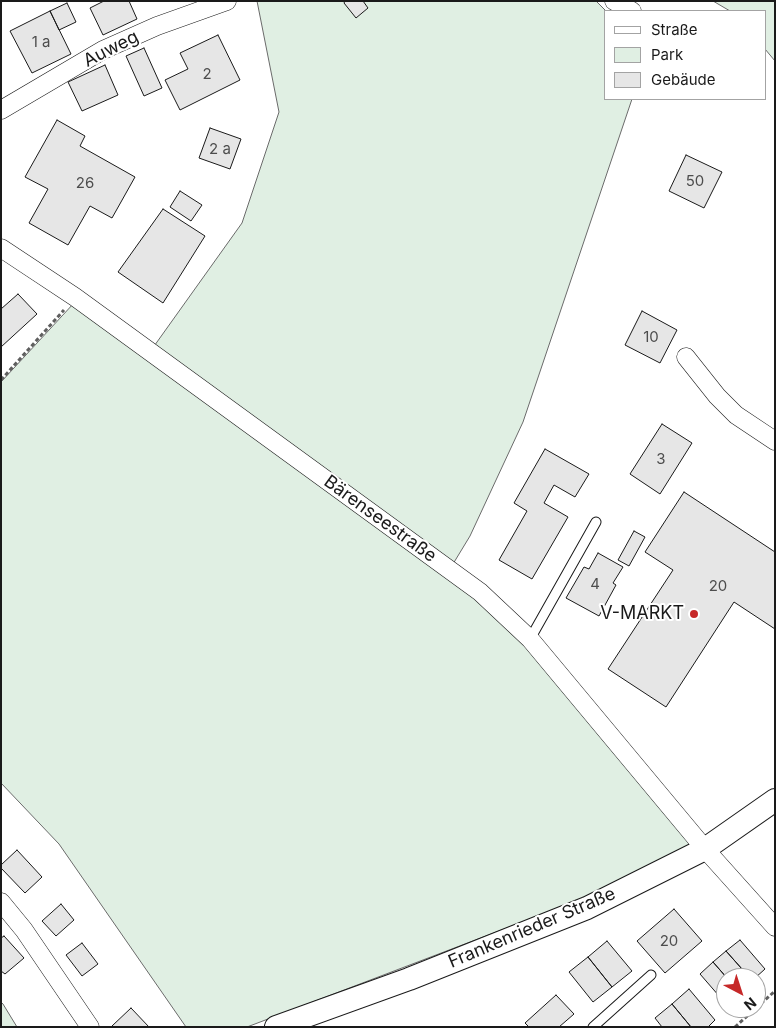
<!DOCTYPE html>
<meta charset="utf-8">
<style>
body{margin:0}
#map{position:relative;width:776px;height:1028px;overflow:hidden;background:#fff;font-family:Inter,sans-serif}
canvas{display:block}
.frame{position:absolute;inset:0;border:2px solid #1a1a1a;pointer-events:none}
.legend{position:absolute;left:604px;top:10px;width:162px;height:90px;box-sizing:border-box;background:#fff;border:1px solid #a3a3a3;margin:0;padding:6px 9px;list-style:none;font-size:15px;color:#1a1a1a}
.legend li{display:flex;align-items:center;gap:10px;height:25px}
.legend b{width:25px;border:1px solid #a3a3a3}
.north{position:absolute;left:716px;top:968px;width:50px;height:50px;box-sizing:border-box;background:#fff;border:1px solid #a3a3a3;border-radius:50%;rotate:140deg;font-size:14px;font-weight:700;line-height:20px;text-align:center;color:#1a1a1a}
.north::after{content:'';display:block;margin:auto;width:18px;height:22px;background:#c62828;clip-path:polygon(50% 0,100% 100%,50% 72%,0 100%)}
</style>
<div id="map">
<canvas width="776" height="1028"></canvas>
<div class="frame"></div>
<ul class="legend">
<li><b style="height:6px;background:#fff"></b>Straße</li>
<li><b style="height:14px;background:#e0efe3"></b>Park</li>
<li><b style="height:14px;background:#e6e6e6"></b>Gebäude</li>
</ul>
<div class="north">N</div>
</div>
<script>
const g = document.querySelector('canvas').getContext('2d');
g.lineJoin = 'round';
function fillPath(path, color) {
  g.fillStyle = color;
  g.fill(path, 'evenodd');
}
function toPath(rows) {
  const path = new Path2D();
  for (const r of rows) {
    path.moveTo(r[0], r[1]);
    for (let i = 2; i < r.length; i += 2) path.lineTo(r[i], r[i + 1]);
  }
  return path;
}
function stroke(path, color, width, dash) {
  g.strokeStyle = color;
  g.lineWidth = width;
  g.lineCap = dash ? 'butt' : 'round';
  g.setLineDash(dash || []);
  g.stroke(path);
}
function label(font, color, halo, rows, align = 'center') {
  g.font = font + ' Inter,sans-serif';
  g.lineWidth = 4;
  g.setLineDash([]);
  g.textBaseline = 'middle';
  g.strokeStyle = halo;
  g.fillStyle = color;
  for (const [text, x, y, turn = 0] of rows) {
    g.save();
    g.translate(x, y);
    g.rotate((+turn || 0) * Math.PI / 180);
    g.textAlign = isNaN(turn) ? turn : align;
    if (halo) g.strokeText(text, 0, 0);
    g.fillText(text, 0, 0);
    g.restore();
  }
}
const green = toPath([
 [257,1,596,1,606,11,605,99,632,99,523,422,470,536,453,564,152,349,242,223,279,112,257,1],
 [713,1,775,1,775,61,765,49,765,11,730,11,713,1],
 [74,303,475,597,526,644,697,845,583,899,247,1027,186,1027,59,844,1,783,1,382,74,303],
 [1,1002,3,1004,17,1027,1,1027,1,1002]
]);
fillPath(green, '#e0efe3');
stroke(green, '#6a6a6a', 1);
const building = toPath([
 [104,1,129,1,137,19,103,35,90,8,104,1],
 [345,1,363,1,368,8,356,18,344,3,345,1],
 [67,3,76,22,59,30,50,11,67,3],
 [50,11,71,54,32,73,10,31,50,11],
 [218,35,240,80,180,110,165,80,188,69,180,53,218,35],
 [144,48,162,88,144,96,126,56,144,48],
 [105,65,118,95,82,111,68,82,105,65],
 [57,120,85,136,80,146,135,177,112,218,90,206,68,245,29,223,48,189,25,177,57,120],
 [210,128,241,139,230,169,199,158,210,128],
 [686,155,722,172,704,208,669,191,686,155],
 [180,191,202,205,191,221,170,207,180,191],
 [163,209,205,236,163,303,118,272,163,209],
 [18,294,37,314,1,347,1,309,18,294],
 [642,311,677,330,660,363,625,345,642,311],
 [662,424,692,443,660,494,630,474,662,424],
 [545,449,589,474,575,497,554,485,544,503,568,517,532,579,499,560,527,511,514,503,545,449],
 [684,492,775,552,775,629,734,602,666,707,608,669,673,570,645,552,684,492],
 [634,531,645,537,629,566,618,560,634,531],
 [598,553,623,567,613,583,616,585,599,616,566,598,584,567,589,569,598,553],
 [17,850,42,877,25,893,1,868,1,865,17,850],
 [61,904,74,920,56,936,42,921,61,904],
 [674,909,702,941,665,973,637,941,674,909],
 [4,936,24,958,5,974,1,971,1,938,4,936],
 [740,940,765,969,755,978,750,978,726,951,740,940],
 [607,941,632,971,612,987,588,957,607,941],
 [82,943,98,964,82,976,66,955,82,943],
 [726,951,750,978,727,978,713,962,726,951],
 [588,957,612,987,593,1002,569,972,588,957],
 [713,962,727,978,726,1004,700,974,713,962],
 [689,989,715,1020,708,1027,691,1027,672,1004,689,989],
 [556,995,574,1014,559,1027,529,1027,525,1023,556,995],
 [672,1004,691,1027,662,1027,655,1018,672,1004],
 [131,1008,149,1027,112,1027,112,1026,131,1008]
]);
fillPath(building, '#e6e6e6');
stroke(building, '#1a1a1a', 1);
const service = toPath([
 [530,639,596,522],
 [593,1027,651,975]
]);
const minor = toPath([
 [614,1,632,11],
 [1,110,103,50,157,26,227,1],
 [1,248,75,297,480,592,530,639,705,849,775,927],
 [686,357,717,396,736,415,775,441],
 [1,902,24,930,90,1027]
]);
const tertiary = toPath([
 [276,1027,409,979,587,908,705,849,775,800]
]);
stroke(service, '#1a1a1a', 11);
stroke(minor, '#1a1a1a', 19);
stroke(tertiary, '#1a1a1a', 24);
stroke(toPath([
 [1,380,64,310],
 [756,1008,775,991],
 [735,1027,756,1008]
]), '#5f5f5f', 3, [4, 2.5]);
stroke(service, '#fff', 9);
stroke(minor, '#fff', 18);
stroke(tertiary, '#fff', 22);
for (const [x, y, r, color] of [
 [694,614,5,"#c62828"]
]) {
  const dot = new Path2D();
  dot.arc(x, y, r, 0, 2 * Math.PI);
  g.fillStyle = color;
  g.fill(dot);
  stroke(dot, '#fff', 2);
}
label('15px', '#4d4d4d', null, [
 ["1 a",41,42],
 ["2",207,74],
 ["2 a",220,149],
 ["50",695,181],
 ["26",85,183],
 ["10",651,337],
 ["3",661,459],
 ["4",595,584],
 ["20",718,586],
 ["20",669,941]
]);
label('18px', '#1a1a1a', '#fff', [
 ["Auweg",111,49,-27],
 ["Bärenseestraße",380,519,36],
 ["Frankenrieder Straße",532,928,-23]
]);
label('18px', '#1a1a1a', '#fff', [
 ["V-MARKT",684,614]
], 'right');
</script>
